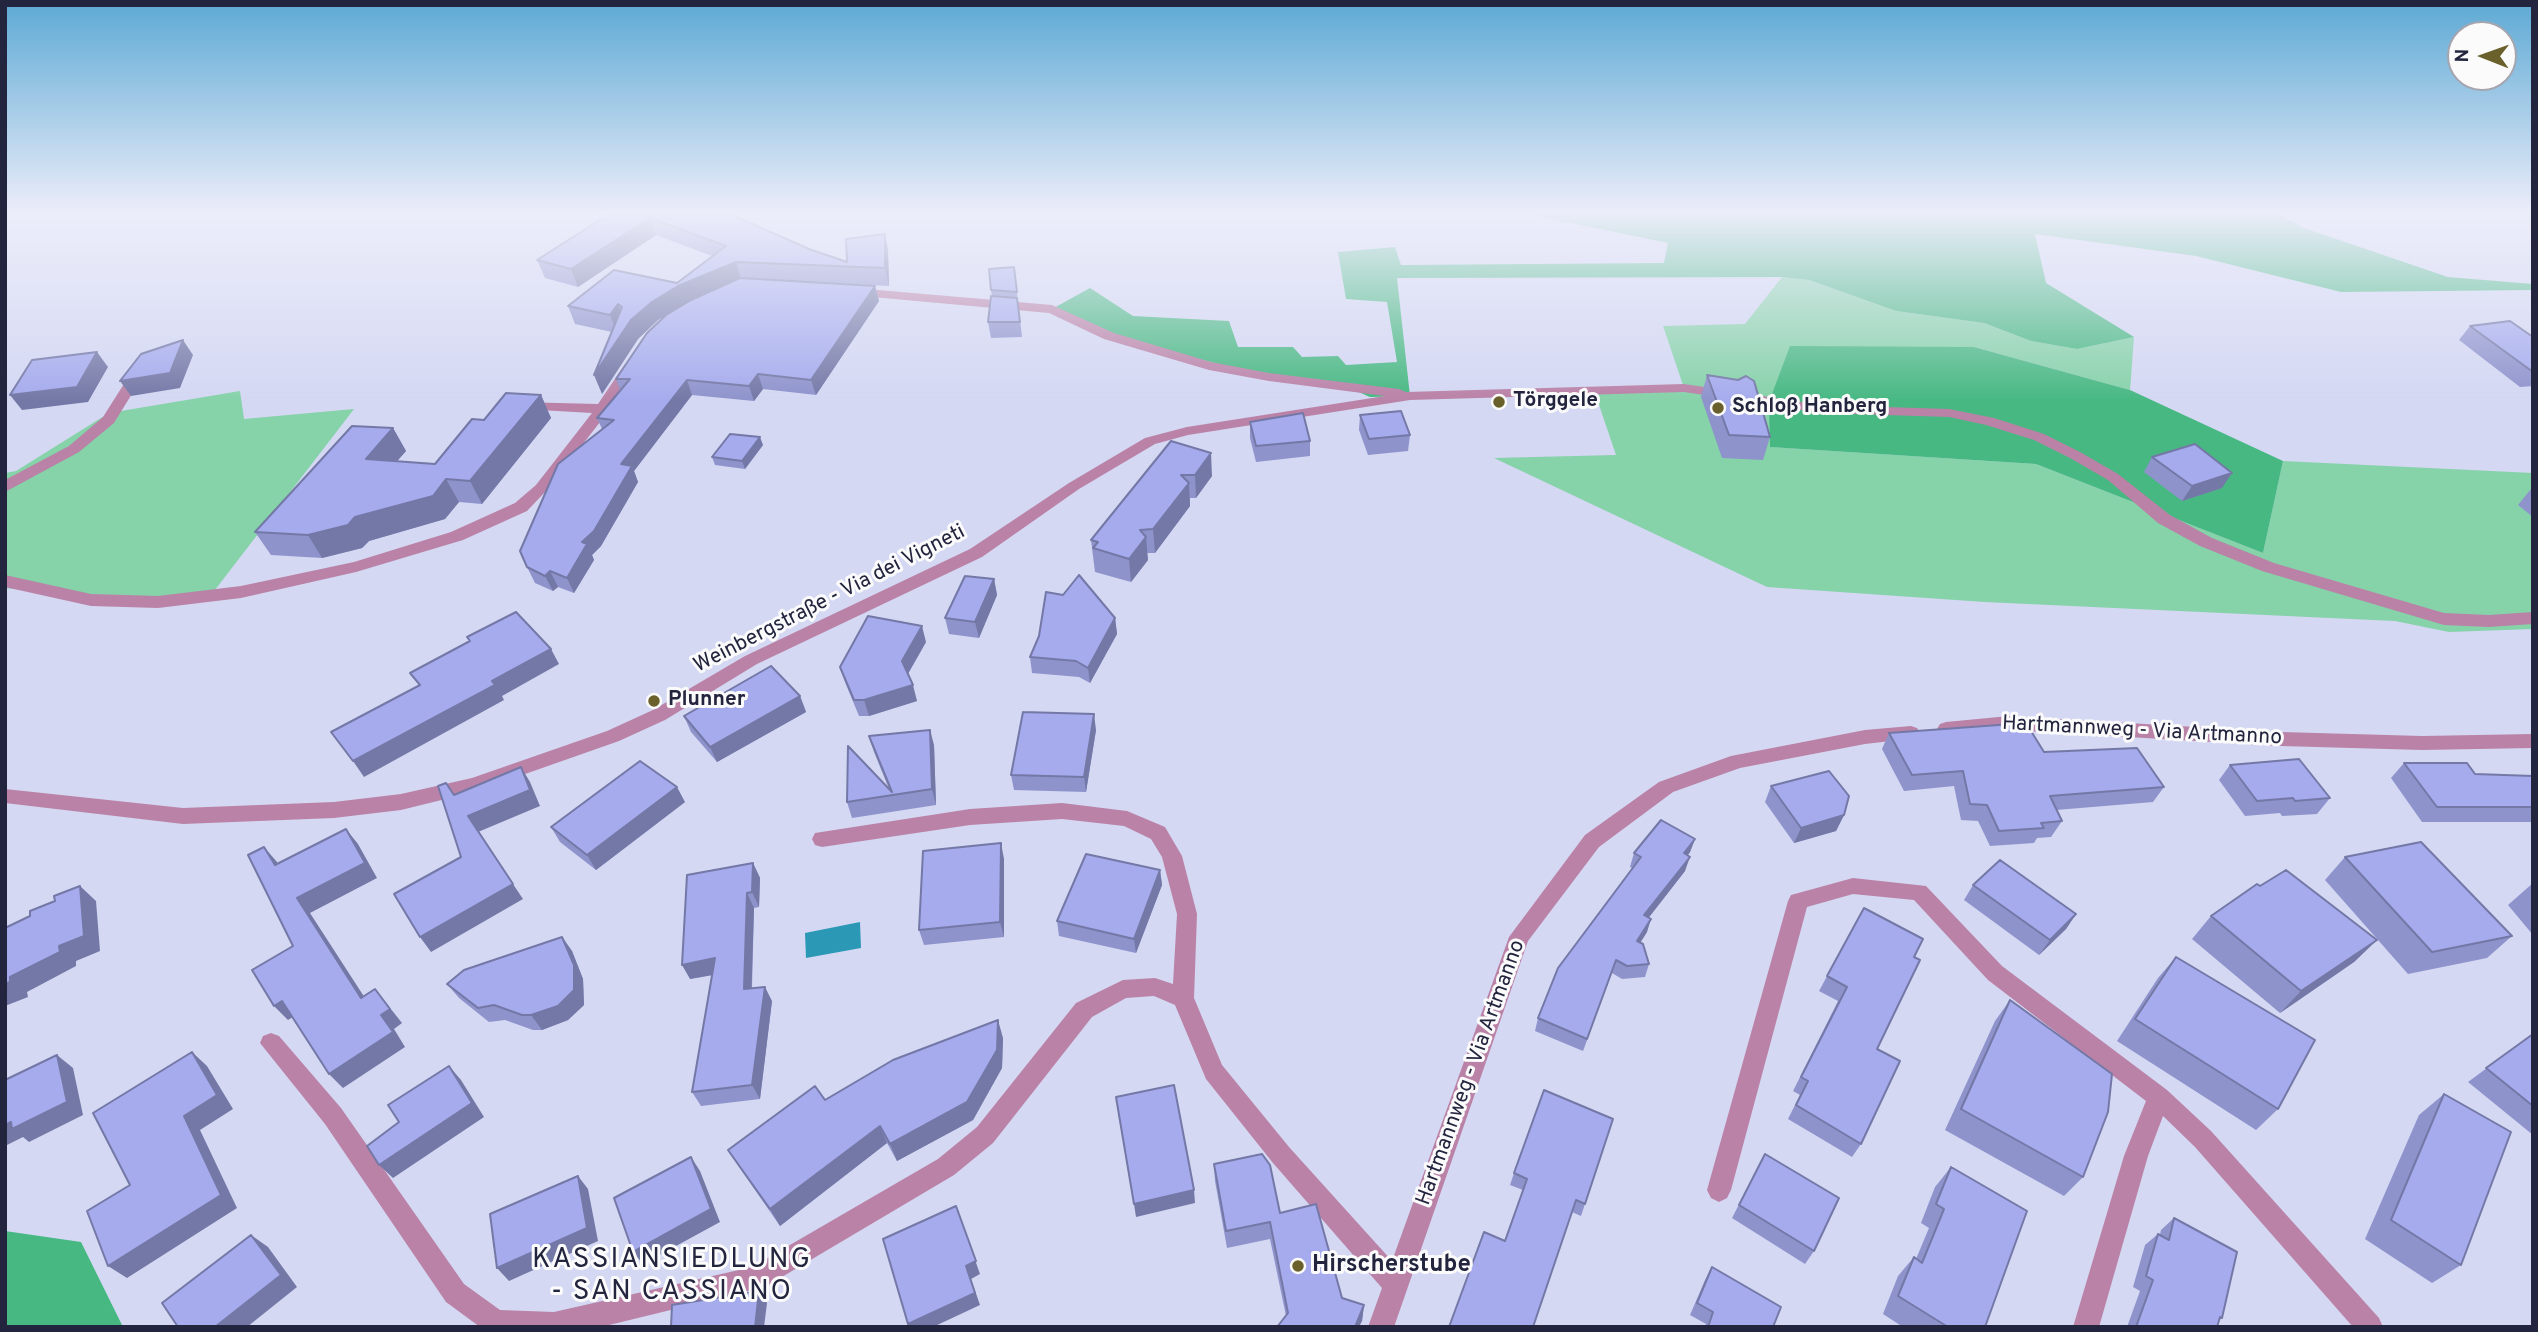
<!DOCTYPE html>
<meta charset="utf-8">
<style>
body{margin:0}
#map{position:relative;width:2538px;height:1332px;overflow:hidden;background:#d4d8f3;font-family:Overpass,sans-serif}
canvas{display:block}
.frame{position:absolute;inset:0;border:7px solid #23253f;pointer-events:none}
.north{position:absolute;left:2447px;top:21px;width:70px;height:70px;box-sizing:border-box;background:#fbfbfb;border:2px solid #a5a5b0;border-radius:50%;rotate:271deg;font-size:19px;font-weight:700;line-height:28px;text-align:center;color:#23253f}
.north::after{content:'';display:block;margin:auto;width:24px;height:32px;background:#69602c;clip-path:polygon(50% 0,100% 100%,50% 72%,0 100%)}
</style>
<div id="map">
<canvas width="2538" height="1332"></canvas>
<div class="frame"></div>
<div class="north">N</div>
</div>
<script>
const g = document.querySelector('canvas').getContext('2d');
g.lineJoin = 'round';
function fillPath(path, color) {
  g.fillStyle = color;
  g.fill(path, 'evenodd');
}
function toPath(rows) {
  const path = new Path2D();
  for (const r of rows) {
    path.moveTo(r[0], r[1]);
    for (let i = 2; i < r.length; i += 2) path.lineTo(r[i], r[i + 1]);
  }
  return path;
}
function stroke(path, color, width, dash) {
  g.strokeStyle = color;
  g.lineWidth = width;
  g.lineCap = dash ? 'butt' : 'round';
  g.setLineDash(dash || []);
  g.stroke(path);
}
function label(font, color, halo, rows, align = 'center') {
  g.font = font + ' Overpass,sans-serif';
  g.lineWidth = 6;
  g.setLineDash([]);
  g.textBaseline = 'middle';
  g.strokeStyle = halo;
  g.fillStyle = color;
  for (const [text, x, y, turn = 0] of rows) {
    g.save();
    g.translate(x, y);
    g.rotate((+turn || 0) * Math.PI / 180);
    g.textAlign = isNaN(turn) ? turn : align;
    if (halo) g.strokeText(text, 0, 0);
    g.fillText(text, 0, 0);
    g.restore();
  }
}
fillPath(toPath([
 [1782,277,1809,280,1896,311,1984,323,2031,341,2077,349,2134,337,2130,390,1974,347,1771,447,2036,464,2263,553,2283,461,2533,473,2533,629,2449,632,2395,621,1985,602,1767,587,1494,458,1616,455,1594,390,1684,388,1663,326,1745,324],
 [240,391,244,419,354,409,208,599,167,606,5,588,5,473,16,471,109,413]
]), '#86d2a9');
fillPath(toPath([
 [1527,214,2279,214,2304,228,2448,277,2533,284,2533,290,2341,292,2196,256,2035,234,2046,283,2134,337,2077,349,2031,341,1984,323,1896,311,1809,280,1782,277,1397,278,1410,396,1370,397,1343,385,1269,377,1109,336,1052,309,1090,288,1133,316,1229,321,1238,347,1293,347,1302,357,1338,356,1346,365,1397,362,1387,302,1346,299,1338,252,1395,247,1401,265,1664,263,1668,243],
 [1790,346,1974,347,2130,390,2283,461,2263,553,2036,464,1770,447,1769,402],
 [5,1231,81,1242,123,1327,5,1327]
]), '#47b882');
fillPath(toPath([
 [860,922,861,948,806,958,805,933]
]), '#2b99b6');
fillPath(toPath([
 [855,288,1052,305,1114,333,1211,362,1269,373,1399,389,1406,392,1684,384,1725,390,1732,394,1725,398,1684,392,1410,400,1188,435,1155,444,1079,489,982,557,757,664,665,720,619,741,474,792,401,810,334,818,183,824,5,803,5,789,183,808,334,802,401,794,472,778,607,731,653,710,745,656,970,549,1069,483,1145,438,1187,427,1385,396,1269,381,1209,370,1104,339,1049,313,850,295,848,292,855,288],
 [630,363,637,367,604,417,546,491,527,511,463,540,356,572,241,598,158,608,91,606,5,587,5,575,91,594,158,596,241,586,354,562,451,532,515,503,536,485,592,413,522,409,517,408,517,402,598,404,625,364,630,363],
 [139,367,146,371,114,423,79,452,5,492,5,480,69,446,103,417,134,368,139,367],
 [1749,394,1821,405,1949,409,1994,418,2044,434,2080,452,2118,474,2170,515,2212,538,2274,563,2444,613,2489,615,2533,612,2533,624,2489,627,2444,625,2262,571,2200,546,2158,523,2108,480,2070,458,2034,440,1986,425,1949,417,1821,413,1744,401,1742,398,1749,394],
 [2009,716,2281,732,2422,736,2533,734,2533,748,2422,750,2281,746,2009,730,1946,736,1940,734,1937,729,1940,724,1946,722,2009,716],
 [1911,726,1917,728,1920,733,1917,738,1865,744,1740,768,1673,792,1599,847,1528,941,1394,1327,1368,1327,1382,1288,1273,1163,1206,1079,1175,1005,1154,996,1126,998,1092,1017,993,1143,954,1175,765,1287,601,1327,480,1327,446,1302,325,1124,260,1043,263,1036,271,1033,279,1036,341,1108,464,1284,500,1310,554,1312,752,1267,938,1159,977,1127,1076,1003,1123,980,1155,978,1173,984,1177,914,1162,857,1151,839,1124,826,1062,819,970,825,822,847,815,845,812,839,815,833,970,809,1062,803,1127,811,1165,827,1182,856,1197,914,1194,998,1222,1065,1289,1147,1392,1261,1509,937,1585,835,1659,782,1731,756,1865,730,1911,726],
 [1853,878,1926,886,2002,966,2167,1090,2211,1131,2379,1318,2383,1327,2353,1327,2195,1147,2163,1116,2148,1156,2099,1327,2073,1327,2124,1156,2146,1101,1988,980,1914,900,1853,894,1807,907,1731,1190,1727,1198,1719,1202,1711,1198,1707,1190,1788,901,1791,895,1853,878]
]), '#ba82a7');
fillPath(toPath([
 [609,214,730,214,809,249,847,262,885,234,888,251,889,286,830,283,875,286,879,301,816,395,763,389,754,401,692,395,634,471,638,482,601,546,592,555,594,560,574,593,558,587,553,591,535,583,527,567,602,429,597,418,620,390,616,379,687,302,658,320,638,339,602,394,612,332,575,324,568,306,677,283,712,256,656,235,578,287,545,278,537,260],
 [1014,267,1022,337,991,338,988,322,992,296,991,290],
 [2470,326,2533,337,2533,386,2520,387,2459,340],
 [1707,375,1770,437,1763,460,1722,458,1701,397],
 [541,395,551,418,482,504,459,502,445,519,369,541,362,548,322,558,271,555,255,532,393,428,406,451,397,461,435,464,484,420],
 [1360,415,1410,435,1408,451,1368,455,1359,430],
 [1250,422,1310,441,1310,456,1256,462,1250,438],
 [1171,441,1212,476,1196,498,1190,498,1190,506,1155,553,1147,553,1148,560,1131,582,1095,572,1091,540],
 [763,445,745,469,715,465,712,457],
 [2152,457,2222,488,2182,501,2144,472],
 [2531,489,2533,489,2533,517,2518,505],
 [994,579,997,595,979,638,949,634,945,618],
 [1115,618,1117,634,1090,683,1079,677,1032,673,1030,657],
 [926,642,908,674,917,701,869,716,859,716,845,682,840,667],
 [800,696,806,712,717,762,691,732,684,716],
 [1096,730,1086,792,1014,790,1011,775],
 [1889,733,2164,787,2153,802,2056,810,2062,821,2051,837,2037,838,2034,843,1990,846,1978,821,1961,820,1954,786,1904,791,1882,749],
 [869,736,934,745,936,805,852,818,847,802,889,789,874,752],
 [2404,763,2475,774,2533,776,2533,824,2531,822,2422,822,2391,778],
 [2230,765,2330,798,2317,814,2282,816,2280,813,2245,816,2219,780],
 [1771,786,1844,815,1836,831,1794,843,1765,802],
 [685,802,596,870,560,842,551,827],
 [1695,839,1690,852,1687,856,1685,871,1648,918,1647,932,1640,943,1649,964,1645,977,1622,979,1612,973,1583,1051,1535,1031,1538,1018,1632,868,1630,867,1634,853],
 [2345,857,2512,936,2487,958,2408,974,2325,880],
 [1004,859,1004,937,924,945,919,930],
 [753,863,760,878,759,907,754,908,752,988,772,1001,760,1099,701,1106,692,1092,713,975,690,979],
 [1160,870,1162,885,1136,953,1059,936,1057,921],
 [2533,883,2533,935,2508,905],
 [1973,885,2076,914,2066,929,2039,955,1964,900],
 [2260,886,2377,940,2354,962,2280,1013,2192,939,2211,916],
 [1864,908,1914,957,1877,1049,1861,1144,1852,1157,1788,1119,1800,1095,1793,1091,1838,1001,1819,991],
 [562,937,572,951,583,979,584,1005,568,1020,542,1030,533,1030,505,1020,489,1022,459,998,447,984],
 [2176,957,2278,1109,2256,1130,2117,1041,2158,978],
 [2010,1000,2083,1177,2064,1196,1945,1130,1995,1021],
 [2533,1034,2533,1135,2468,1082],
 [1003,1038,1002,1068,973,1120,897,1161,887,1143,780,1226,739,1167,728,1150,825,1100],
 [2444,1094,2461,1265,2432,1283,2365,1239,2419,1115],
 [1765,1154,1814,1251,1805,1264,1732,1218],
 [1214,1164,1280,1213,1342,1298,1364,1305,1362,1321,1286,1316,1270,1239,1227,1248,1215,1181],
 [1951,1167,1985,1327,1903,1327,1883,1314,1898,1276,1914,1257,1916,1259,1929,1228,1921,1223,1935,1187],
 [1514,1173,1585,1204,1581,1216,1572,1212,1505,1241,1523,1190,1510,1185],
 [2174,1218,2222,1318,2218,1321,2217,1327,2127,1327,2140,1291,2133,1287,2145,1245,2158,1234,2160,1235,2161,1230],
 [1712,1267,1773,1327,1705,1327,1706,1324,1690,1315,1705,1280]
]), '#8e93cc');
fillPath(toPath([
 [650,218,656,235,578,287,571,269],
 [885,234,888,251,889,286,885,268],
 [736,262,741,280,684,304,658,320,638,339,602,394,594,375,631,320,652,302,678,286],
 [875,286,879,301,816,395,811,380],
 [618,304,625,322,617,333,610,315],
 [183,340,193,355,180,388,131,396,120,381],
 [97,352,108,367,88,402,22,410,10,395],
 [758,374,763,389,754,401,749,386],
 [687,380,692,395,634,471,638,482,601,546,592,555,594,560,574,593,567,578,582,542,621,464],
 [541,395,551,418,482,504,470,481],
 [393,428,406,451,379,482,366,459],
 [760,437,763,445,745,469,742,461],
 [1211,453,1212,476,1196,498,1195,475],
 [2232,473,2222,488,2182,501,2192,486],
 [446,479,459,502,445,519,369,541,362,548,322,558,308,535,355,517],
 [1189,483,1190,506,1155,553,1153,529],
 [1146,537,1148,560,1131,582,1129,559],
 [550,571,558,587,553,591,545,576],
 [994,579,997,595,979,638,975,622],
 [1115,618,1117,634,1090,683,1088,668],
 [922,626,926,642,906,677,902,661],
 [551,649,559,664,502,696,504,700,364,777,353,761,492,681],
 [913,685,917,701,869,716,864,700],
 [800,696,806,712,717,762,710,747],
 [1094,714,1096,730,1086,792,1084,777],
 [930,730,934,745,936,805,932,789],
 [521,767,530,782,540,806,478,832,468,816],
 [677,787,685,802,596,870,587,855],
 [1844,815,1836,831,1794,843,1801,828],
 [346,829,358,844,377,878,310,913,374,1012,361,998,297,898],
 [1695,839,1690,852,1679,867,1684,853],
 [1001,843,1004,859,1004,937,1000,922],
 [264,847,277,862,288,880,275,865],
 [1690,857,1685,871,1640,929,1644,915],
 [753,863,760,878,759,907,752,892],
 [1160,870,1162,885,1136,953,1134,939],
 [513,884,523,899,431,952,420,937],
 [80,886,96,901,100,951,76,961,76,966,27,992,28,997,5,1006,5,984,10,977,59,946],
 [747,893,754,908,751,1004,744,989],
 [2076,914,2066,929,2039,955,2050,940],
 [1651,919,1647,932,1633,954,1637,941],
 [562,937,572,951,583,979,584,1005,568,1020,542,1030,531,1015],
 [2377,940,2354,962,2280,1013,2301,991],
 [715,958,723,973,690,979,682,965],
 [765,987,772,1001,760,1099,752,1085],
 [375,989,402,1023,394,1029,405,1047,343,1088,329,1074,381,1015],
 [282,1001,296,1015,288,1020,274,1006],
 [998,1020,1003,1038,1002,1068,973,1120,897,1161,890,1144],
 [192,1052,207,1066,233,1109,200,1130,237,1208,127,1278,108,1266,184,1116],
 [57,1055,73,1068,83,1115,29,1142,23,1137,5,1146,5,1125],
 [449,1066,461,1080,484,1117,393,1178,379,1165],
 [880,1126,887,1143,780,1226,770,1209],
 [691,1157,700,1171,720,1222,643,1264,633,1252],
 [578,1176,588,1189,598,1241,509,1281,497,1268],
 [1194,1190,1195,1203,1136,1217,1134,1204],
 [956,1206,980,1274,971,1279,980,1305,933,1327,909,1327,908,1324],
 [251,1235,268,1247,297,1287,247,1327,215,1327],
 [759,1291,767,1303,764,1327,755,1327],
 [1364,1305,1362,1321,1359,1327,1355,1327]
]), '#7478a6');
const building = toPath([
 [609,214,730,214,809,249,847,262,846,239,885,234,885,268,736,262,678,286,652,302,631,320,594,375,622,307,618,304,610,315,568,306,614,270,677,283,726,246,650,218,571,269,537,260,609,214],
 [1014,267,1017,292,991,290,989,269,1014,267],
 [740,278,875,286,811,380,758,374,749,386,687,380,621,464,632,466,594,531,582,542,587,544,567,578,550,571,545,576,527,567,520,551,558,464,614,420,597,418,630,379,616,379,647,333,666,315,691,300,740,278],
 [991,296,1017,298,1020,322,988,322,991,296],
 [2510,321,2533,337,2533,372,2470,326,2510,321],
 [183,340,170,373,120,381,141,354,183,340],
 [97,352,77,387,10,395,32,360,97,352],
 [1707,375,1738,380,1746,376,1754,381,1770,437,1729,435,1707,375],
 [506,393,541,395,470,481,446,479,433,496,355,517,348,525,308,535,255,532,352,426,393,428,366,459,435,464,472,419,484,420,506,393],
 [1401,411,1410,435,1369,439,1360,415,1401,411],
 [1303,413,1310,441,1256,446,1250,422,1303,413],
 [730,434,760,437,742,461,712,457,730,434],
 [1171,441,1211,453,1195,475,1181,475,1189,483,1153,529,1140,530,1146,537,1129,559,1093,548,1098,542,1091,540,1171,441],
 [2195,444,2232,473,2192,486,2152,457,2195,444],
 [1079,575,1115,618,1088,668,1076,661,1030,657,1039,636,1046,592,1063,595,1079,575],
 [965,576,994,579,975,622,945,618,965,576],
 [516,612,551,649,492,681,495,685,353,761,331,732,420,685,410,673,470,641,467,637,516,612],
 [868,616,922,626,902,661,913,685,864,700,854,700,840,667,868,616],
 [771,666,800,696,710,747,684,716,771,666],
 [1023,712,1094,714,1084,777,1011,775,1023,712],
 [2026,723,2044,752,2137,748,2164,787,2050,796,2062,821,2041,823,2044,828,1999,831,1987,805,1970,804,1963,771,1912,775,1889,733,2026,723],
 [930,730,932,789,847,802,848,746,892,792,869,736,930,730],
 [2299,759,2330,798,2295,801,2293,798,2257,801,2230,765,2299,759],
 [640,761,677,787,587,855,551,827,640,761],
 [2404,763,2467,763,2475,774,2533,776,2533,807,2437,807,2404,763],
 [521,767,530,790,468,816,513,884,420,937,394,894,461,857,438,786,446,783,454,795,521,767],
 [1829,771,1849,796,1844,815,1801,828,1771,786,1829,771],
 [1661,820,1695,839,1684,853,1690,857,1644,915,1651,919,1637,941,1643,944,1649,964,1627,966,1616,960,1587,1039,1538,1018,1558,968,1641,857,1634,853,1661,820],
 [346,829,365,863,297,898,361,998,375,989,390,1009,381,1015,393,1032,329,1074,282,1001,274,1006,252,970,293,946,248,855,264,847,275,865,346,829],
 [2421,842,2512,936,2432,952,2345,857,2421,842],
 [1001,843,1000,922,919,930,923,851,1001,843],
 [1086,854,1160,870,1134,939,1057,921,1086,854],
 [2000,860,2076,914,2050,940,1973,885,2000,860],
 [753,863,752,892,747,893,744,989,765,987,752,1085,692,1092,715,958,682,965,687,875,753,863],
 [2286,870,2377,940,2301,991,2211,916,2257,884,2260,886,2286,870],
 [80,886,84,936,59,946,60,952,10,977,10,982,5,984,5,928,30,916,30,911,55,901,54,896,80,886],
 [1864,908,1923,939,1914,957,1920,960,1877,1049,1900,1061,1861,1144,1796,1105,1808,1081,1801,1077,1847,987,1827,976,1864,908],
 [562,937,574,965,574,990,558,1006,531,1015,522,1015,494,1005,478,1008,447,984,464,970,562,937],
 [2176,957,2315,1040,2278,1109,2135,1019,2176,957],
 [2010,1000,2112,1074,2108,1112,2083,1177,1961,1109,2010,1000],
 [998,1020,997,1050,967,1102,890,1144,880,1126,770,1209,728,1150,815,1086,825,1100,893,1060,998,1020],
 [2533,1034,2533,1106,2486,1068,2533,1034],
 [192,1052,217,1095,184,1116,221,1195,108,1266,87,1211,130,1185,93,1113,192,1052],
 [57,1055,67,1102,12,1129,11,1122,5,1125,5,1080,57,1055],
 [449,1066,472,1103,379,1165,367,1146,399,1122,388,1105,449,1066],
 [1174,1085,1194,1190,1134,1204,1116,1097,1174,1085],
 [1544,1090,1613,1119,1585,1204,1576,1200,1533,1327,1449,1327,1484,1232,1505,1241,1527,1179,1514,1173,1544,1090],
 [2444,1094,2511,1132,2461,1265,2391,1220,2444,1094],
 [1262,1154,1270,1165,1280,1213,1316,1204,1342,1298,1364,1305,1355,1327,1277,1327,1288,1313,1270,1222,1226,1231,1214,1164,1262,1154],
 [1765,1154,1839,1198,1814,1251,1739,1205,1765,1154],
 [691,1157,711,1209,633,1252,614,1198,691,1157],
 [1951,1167,2027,1211,1985,1327,1948,1327,1898,1296,1914,1257,1922,1263,1944,1209,1936,1204,1951,1167],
 [578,1176,587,1228,497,1268,490,1214,578,1176],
 [956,1206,976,1261,966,1266,975,1293,908,1324,883,1239,956,1206],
 [2174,1218,2237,1252,2222,1318,2220,1317,2217,1327,2136,1327,2153,1280,2146,1276,2158,1234,2169,1240,2174,1218],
 [251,1235,281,1275,215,1327,178,1327,162,1303,251,1235],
 [1712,1267,1781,1307,1773,1327,1708,1327,1713,1312,1697,1303,1712,1267],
 [759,1291,755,1327,671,1327,672,1305,759,1291]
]);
fillPath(building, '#a5abed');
stroke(building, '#7478a6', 2);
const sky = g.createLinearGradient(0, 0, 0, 401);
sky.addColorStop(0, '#5ca9d4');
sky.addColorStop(0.53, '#ecedfa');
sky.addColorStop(1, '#ecedfa00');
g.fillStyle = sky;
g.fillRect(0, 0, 2538, 401);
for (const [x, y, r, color] of [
 [1499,402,7,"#69602c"],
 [1718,408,7,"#69602c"],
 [654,701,7,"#69602c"],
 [1298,1266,7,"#69602c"]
]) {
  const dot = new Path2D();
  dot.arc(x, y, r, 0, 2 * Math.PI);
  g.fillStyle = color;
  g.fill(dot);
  stroke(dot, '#fbfbfb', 2.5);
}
label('bold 21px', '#23253f', '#fbfbfb', [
 ["Törggele",1513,402],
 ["Schloß Hanberg",1732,408],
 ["Plunner",668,701]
], 'left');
label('21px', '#23253f', '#fbfbfb', [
 ["Weinbergstraße - Via dei Vigneti",830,600,-27],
 ["Hartmannweg - Via Artmanno",2142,732,3],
 ["Hartmannweg - Via Artmanno",1472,1073,-70]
]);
label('bold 24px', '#23253f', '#fbfbfb', [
 ["Hirscherstube",1312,1266]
], 'left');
g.letterSpacing = '2px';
label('28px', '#23253f', '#fbfbfb', [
 ["KASSIANSIEDLUNG",672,1261],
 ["- SAN CASSIANO",672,1293]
]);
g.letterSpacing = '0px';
</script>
